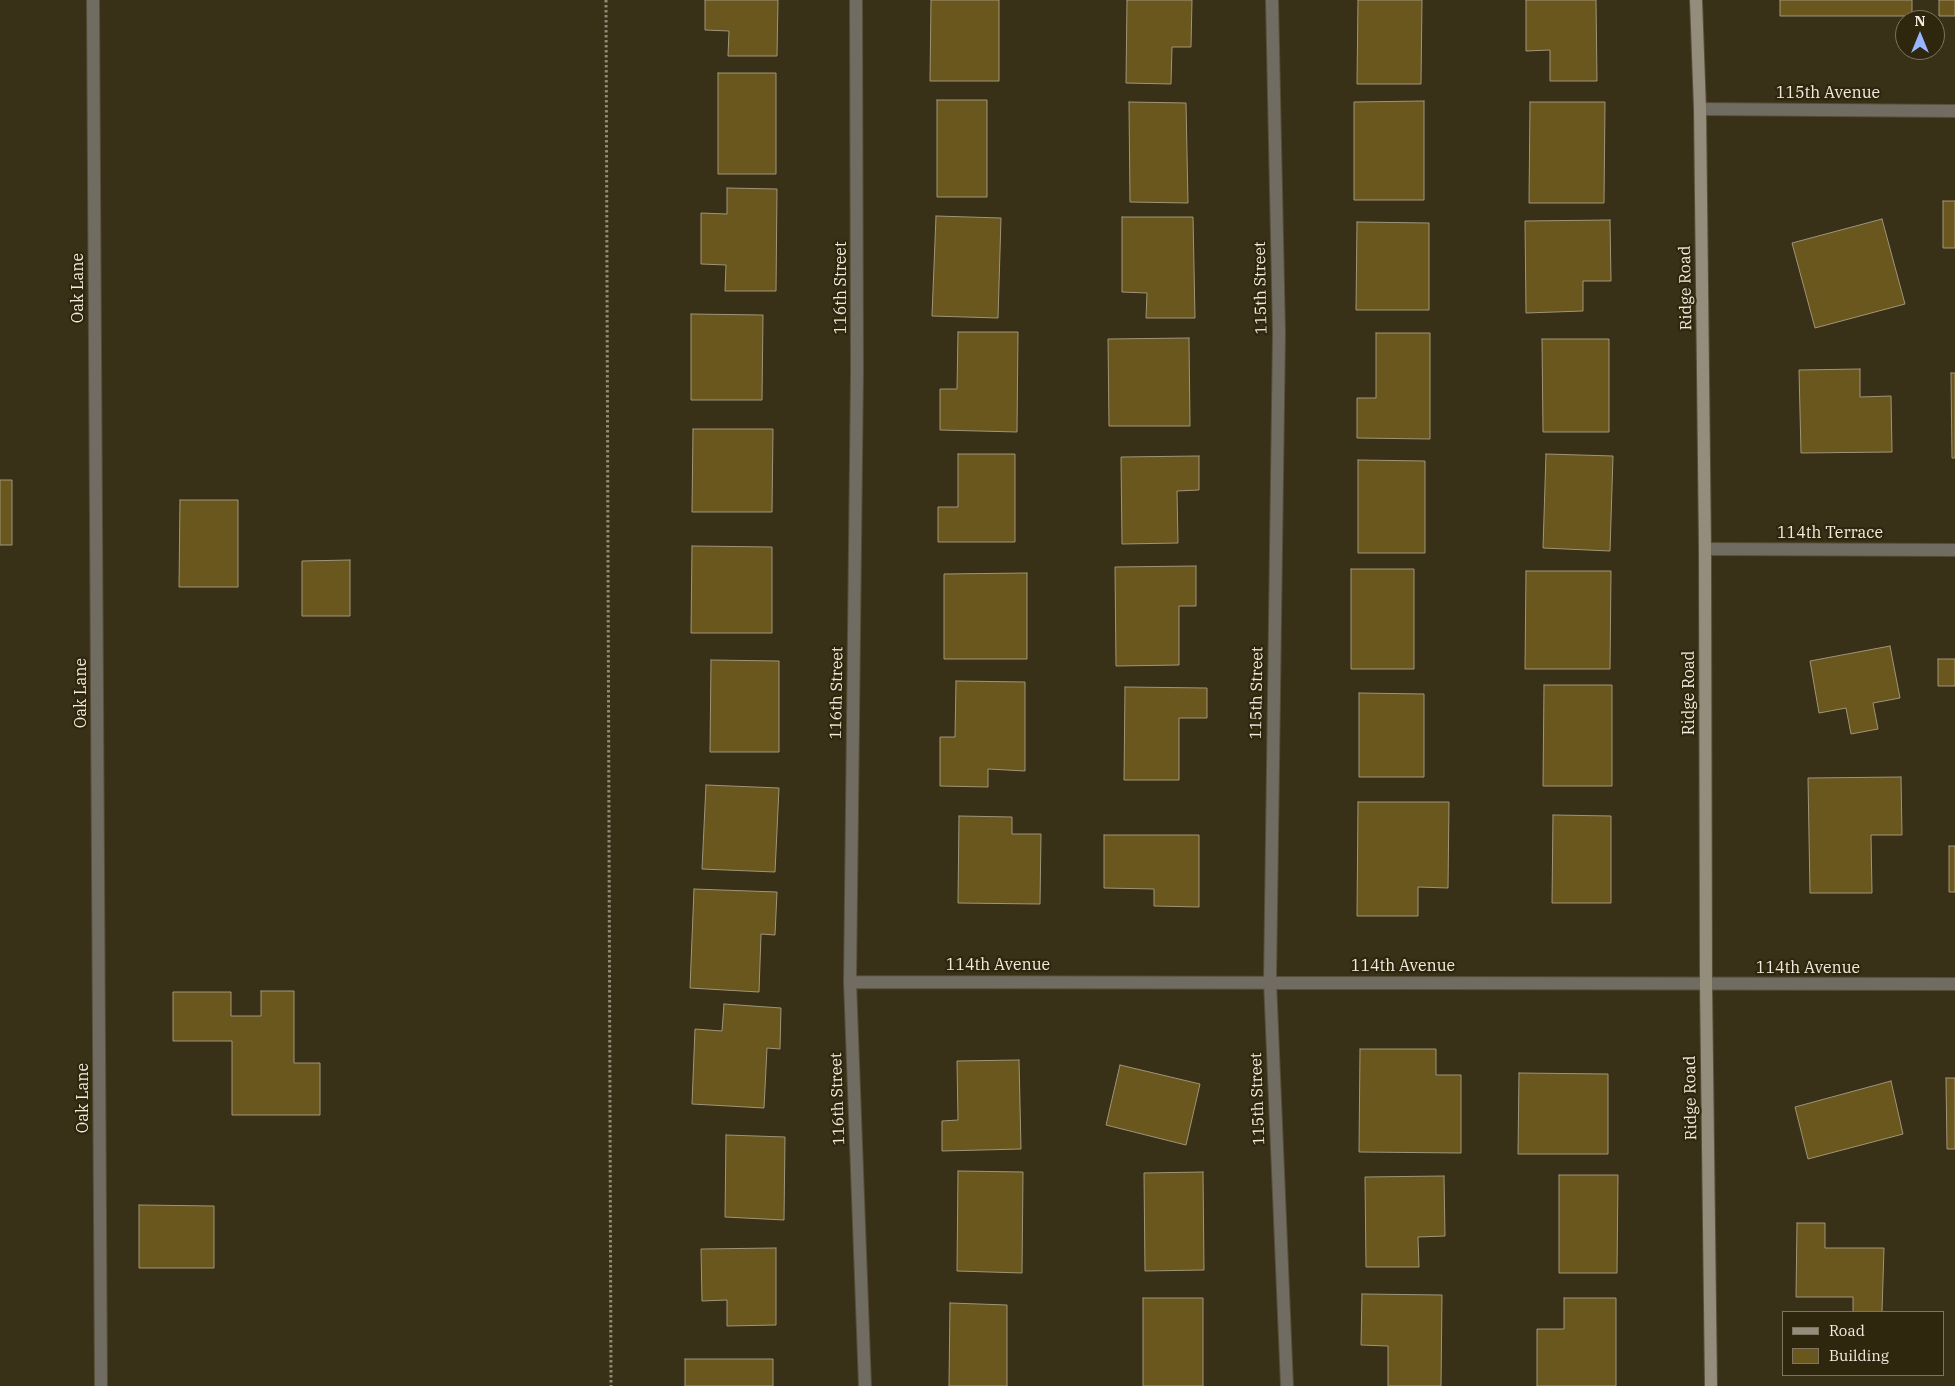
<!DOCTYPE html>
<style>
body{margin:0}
#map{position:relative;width:1955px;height:1386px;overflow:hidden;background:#393018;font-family:"IBM Plex Serif",serif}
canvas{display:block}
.legend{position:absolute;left:1782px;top:1311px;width:162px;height:65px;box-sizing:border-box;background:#2f260e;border:1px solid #7d7561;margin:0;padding:6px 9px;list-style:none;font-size:15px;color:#f2ecde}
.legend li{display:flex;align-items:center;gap:10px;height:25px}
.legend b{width:25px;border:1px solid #7d7561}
.north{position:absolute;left:1895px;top:10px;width:50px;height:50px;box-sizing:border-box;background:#2f260e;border:1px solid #7d7561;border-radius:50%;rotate:0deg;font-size:14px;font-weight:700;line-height:20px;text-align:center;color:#f2ecde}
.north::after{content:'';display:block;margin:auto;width:18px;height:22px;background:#97b6fd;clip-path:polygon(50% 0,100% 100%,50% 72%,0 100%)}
</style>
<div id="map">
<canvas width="1955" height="1386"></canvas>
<ul class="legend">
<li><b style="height:6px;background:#948d7b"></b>Road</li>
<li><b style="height:14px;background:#6a571e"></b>Building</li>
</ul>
<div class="north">N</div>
</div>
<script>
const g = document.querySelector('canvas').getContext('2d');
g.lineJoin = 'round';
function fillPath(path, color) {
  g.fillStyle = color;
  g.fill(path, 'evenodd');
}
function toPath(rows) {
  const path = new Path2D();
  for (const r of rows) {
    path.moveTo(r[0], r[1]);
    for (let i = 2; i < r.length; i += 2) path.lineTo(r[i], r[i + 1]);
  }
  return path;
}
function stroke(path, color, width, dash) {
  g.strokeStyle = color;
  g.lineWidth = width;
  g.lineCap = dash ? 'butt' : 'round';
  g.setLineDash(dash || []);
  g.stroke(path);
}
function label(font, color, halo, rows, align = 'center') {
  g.font = font + ' "IBM Plex Serif",serif';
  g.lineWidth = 4.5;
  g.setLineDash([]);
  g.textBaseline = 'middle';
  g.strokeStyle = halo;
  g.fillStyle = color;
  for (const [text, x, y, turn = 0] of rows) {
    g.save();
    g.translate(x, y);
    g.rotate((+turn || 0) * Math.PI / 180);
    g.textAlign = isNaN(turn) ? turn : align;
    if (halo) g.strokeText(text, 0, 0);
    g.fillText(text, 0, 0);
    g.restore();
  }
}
const building = toPath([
 [705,0,778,0,777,56,728,56,729,31,705,30,705,0],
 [931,0,999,0,999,81,930,81,931,0],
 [1127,0,1192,0,1191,47,1172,47,1171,84,1126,83,1127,0],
 [1358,0,1422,0,1421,84,1357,84,1358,0],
 [1526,0,1596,0,1597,81,1550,81,1550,50,1526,51,1526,0],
 [1780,0,1912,0,1912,16,1780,16,1780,0],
 [1939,0,1955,0,1955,16,1939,16,1939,0],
 [718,73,776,73,776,174,718,174,718,73],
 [937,100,987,100,987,197,937,197,937,100],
 [1424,101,1424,200,1354,200,1354,102,1424,101],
 [1129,102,1186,103,1188,203,1130,202,1129,102],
 [1530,102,1605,102,1604,203,1529,203,1530,102],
 [727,188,777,189,776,291,725,291,726,265,701,264,701,213,727,214,727,188],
 [1943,201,1955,201,1955,248,1943,248,1943,201],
 [936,216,1001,218,998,318,932,316,936,216],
 [1122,217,1193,217,1195,318,1146,318,1147,293,1122,292,1122,217],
 [1882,219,1905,304,1815,328,1792,243,1882,219],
 [1610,220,1611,281,1583,281,1583,311,1526,313,1525,221,1610,220],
 [1357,222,1429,223,1429,310,1356,310,1357,222],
 [691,314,763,315,762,400,691,400,691,314],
 [958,332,1018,332,1017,432,940,430,940,389,957,389,958,332],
 [1376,333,1430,333,1430,439,1357,438,1357,398,1376,398,1376,333],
 [1189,338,1190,426,1109,426,1108,339,1189,338],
 [1542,339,1609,339,1609,432,1543,432,1542,339],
 [1860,369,1860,397,1891,396,1892,452,1801,453,1799,370,1860,369],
 [1951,373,1955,373,1955,458,1952,458,1951,373],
 [693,429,773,429,772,512,692,512,693,429],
 [958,454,1015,454,1015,542,938,542,938,507,958,507,958,454],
 [1546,454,1613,456,1610,551,1543,548,1546,454],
 [1199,456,1199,490,1177,491,1178,543,1122,544,1121,457,1199,456],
 [1358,460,1425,461,1425,553,1358,553,1358,460],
 [0,480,12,480,12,545,0,545,0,480],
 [180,500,238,500,238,587,179,587,180,500],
 [692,546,772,547,772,633,691,633,692,546],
 [350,560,350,616,302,616,302,561,350,560],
 [1196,566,1196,606,1179,606,1179,665,1116,666,1115,567,1196,566],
 [1351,569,1414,569,1414,669,1351,669,1351,569],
 [1526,571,1611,571,1610,669,1525,669,1526,571],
 [1027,573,1027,659,944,659,944,574,1027,573],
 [1890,646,1900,698,1873,703,1878,729,1851,734,1846,708,1819,713,1810,661,1890,646],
 [1938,659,1955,659,1955,686,1938,686,1938,659],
 [711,660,779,661,779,752,710,752,711,660],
 [956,681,1025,682,1025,771,988,769,988,787,940,786,940,737,955,737,956,681],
 [1544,685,1612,685,1612,786,1543,786,1544,685],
 [1125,687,1207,688,1207,718,1179,718,1179,780,1124,780,1125,687],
 [1359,693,1424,694,1424,777,1359,777,1359,693],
 [1901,777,1902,835,1871,835,1872,893,1810,893,1808,778,1901,777],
 [706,785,779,788,775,872,702,869,706,785],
 [1358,802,1449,802,1448,888,1418,887,1418,916,1357,916,1358,802],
 [1553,815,1611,816,1611,903,1552,903,1553,815],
 [959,816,1012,817,1012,834,1041,834,1040,904,958,903,959,816],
 [1104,835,1199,835,1199,907,1154,906,1154,889,1104,888,1104,835],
 [1949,846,1955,846,1955,892,1949,892,1949,846],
 [694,889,777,892,775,935,761,934,759,992,690,988,694,889],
 [261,991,294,991,294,1063,320,1063,320,1115,232,1115,232,1041,173,1041,173,992,231,992,231,1016,261,1016,261,991],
 [724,1004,781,1008,780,1049,767,1048,764,1108,692,1104,695,1029,722,1031,724,1004],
 [1360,1049,1436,1049,1436,1075,1461,1075,1461,1153,1359,1152,1360,1049],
 [1019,1060,1021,1149,942,1151,942,1121,958,1120,957,1061,1019,1060],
 [1120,1065,1200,1084,1186,1145,1106,1125,1120,1065],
 [1519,1073,1608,1074,1608,1154,1518,1154,1519,1073],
 [1946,1078,1955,1078,1955,1149,1947,1149,1946,1078],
 [1891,1081,1903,1134,1808,1159,1795,1107,1891,1081],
 [726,1135,785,1137,784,1220,725,1217,726,1135],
 [958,1171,1023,1172,1022,1273,957,1271,958,1171],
 [1203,1172,1204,1270,1145,1271,1144,1173,1203,1172],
 [1559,1175,1618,1175,1617,1273,1559,1273,1559,1175],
 [1444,1176,1445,1236,1418,1237,1419,1267,1366,1267,1365,1177,1444,1176],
 [139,1205,214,1206,214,1268,139,1268,139,1205],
 [1797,1223,1825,1223,1825,1248,1884,1248,1882,1312,1853,1312,1853,1297,1796,1297,1797,1223],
 [776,1248,776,1325,727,1326,727,1300,702,1301,701,1249,776,1248],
 [1362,1294,1442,1295,1441,1386,1388,1386,1388,1346,1361,1345,1362,1294],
 [1143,1298,1203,1298,1203,1386,1143,1386,1143,1298],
 [1564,1298,1616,1298,1616,1386,1537,1386,1537,1329,1564,1329,1564,1298],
 [950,1303,1007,1305,1007,1386,949,1386,950,1303],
 [685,1359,773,1359,773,1386,685,1386,685,1359]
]);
fillPath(building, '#6a571e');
stroke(building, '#9f9579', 1);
const street = toPath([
 [93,0,101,1386],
 [856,0,857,372,850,982,865,1386],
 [1272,0,1279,333,1270,981,1287,1386],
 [1700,109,1955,111],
 [1705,549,1955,550],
 [850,982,1955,984]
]);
const secondary = toPath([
 [1696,0,1700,109,1705,549,1706,984,1711,1386]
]);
stroke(street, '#574e38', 14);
stroke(secondary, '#574e38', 14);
stroke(toPath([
 [606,0,611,1386]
]), '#918976', 3, [2.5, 2.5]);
stroke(street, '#706c61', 12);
stroke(secondary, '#948d7b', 12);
label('16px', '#f2ecde', '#2f260e', [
 ["115th Avenue",1828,93],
 ["Oak Lane",78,288,-90],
 ["116th Street",841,288,-90],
 ["115th Street",1261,288,-91],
 ["Ridge Road",1686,288,-91],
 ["114th Terrace",1830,533],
 ["Oak Lane",81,693,-90],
 ["116th Street",837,693,-89],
 ["115th Street",1257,693,-89],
 ["Ridge Road",1689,693,-90],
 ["114th Avenue",998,965],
 ["114th Avenue",1403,966],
 ["114th Avenue",1808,968],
 ["Oak Lane",83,1098,-90],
 ["Ridge Road",1691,1098,-91],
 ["116th Street",838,1099,-92],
 ["115th Street",1258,1099,-92]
]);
</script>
